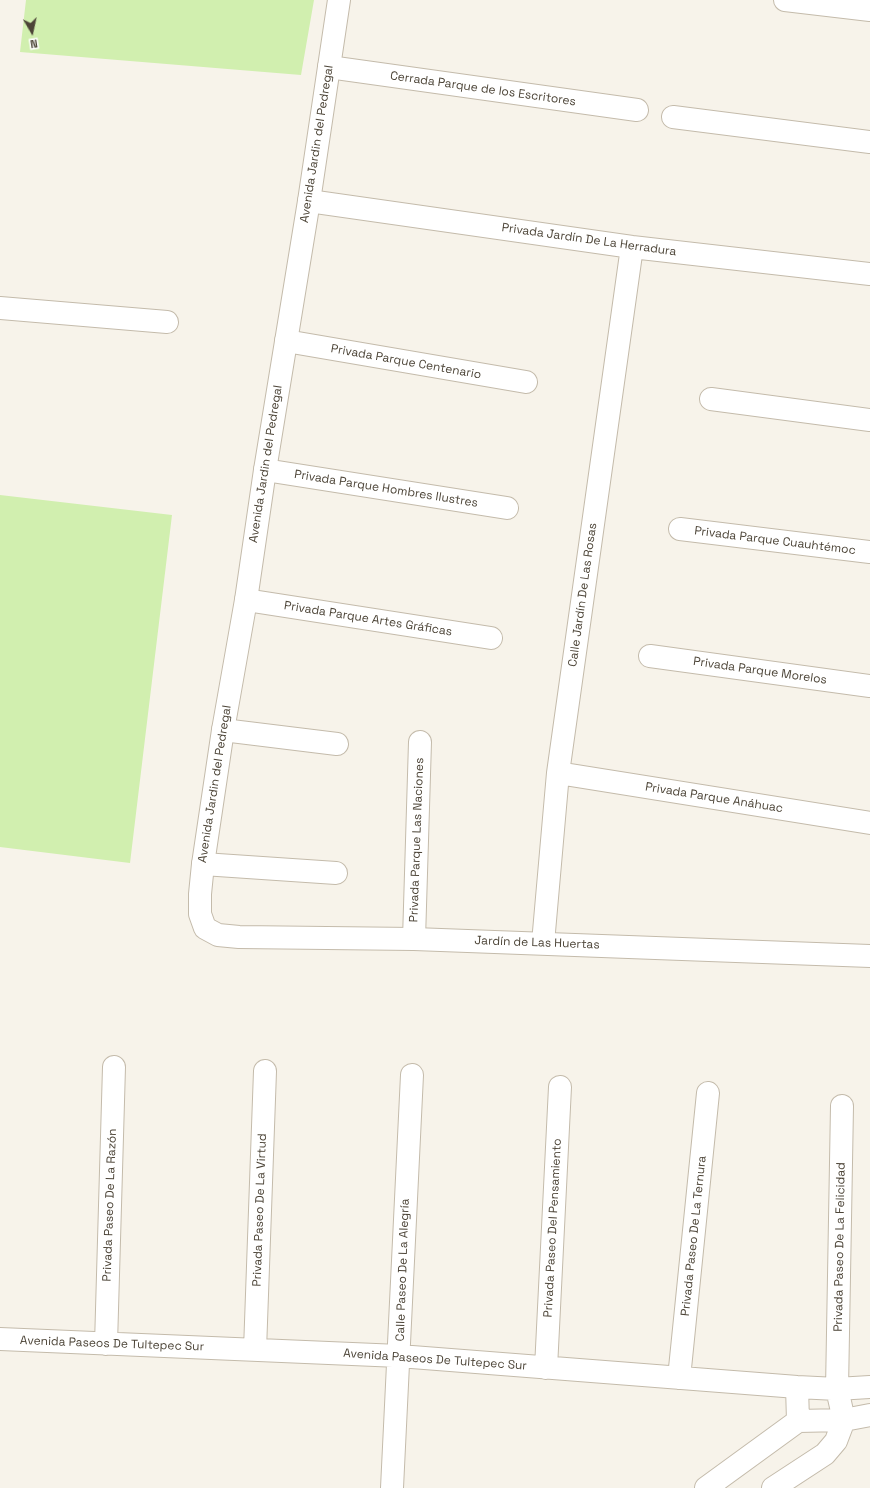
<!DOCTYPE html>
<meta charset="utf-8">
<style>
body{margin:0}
#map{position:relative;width:870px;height:1488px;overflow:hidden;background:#f7f3ea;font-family:"Space Grotesk",sans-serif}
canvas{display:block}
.north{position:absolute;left:12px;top:12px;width:40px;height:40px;-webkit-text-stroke:3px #fff;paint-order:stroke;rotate:171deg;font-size:11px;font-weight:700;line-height:16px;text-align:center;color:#4c4437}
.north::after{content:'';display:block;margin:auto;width:14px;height:18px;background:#4c4437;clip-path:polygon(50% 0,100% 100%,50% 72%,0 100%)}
</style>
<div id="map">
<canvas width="870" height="1488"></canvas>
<div class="north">N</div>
</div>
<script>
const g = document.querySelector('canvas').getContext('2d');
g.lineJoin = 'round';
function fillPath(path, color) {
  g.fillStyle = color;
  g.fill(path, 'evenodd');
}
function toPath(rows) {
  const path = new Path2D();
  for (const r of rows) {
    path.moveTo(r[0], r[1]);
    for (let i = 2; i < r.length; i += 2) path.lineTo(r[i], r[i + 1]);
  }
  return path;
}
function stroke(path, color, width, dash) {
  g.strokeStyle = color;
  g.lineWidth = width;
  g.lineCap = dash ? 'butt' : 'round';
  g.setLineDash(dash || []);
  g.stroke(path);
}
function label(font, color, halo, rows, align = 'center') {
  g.font = font + ' "Space Grotesk",sans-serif';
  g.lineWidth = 4;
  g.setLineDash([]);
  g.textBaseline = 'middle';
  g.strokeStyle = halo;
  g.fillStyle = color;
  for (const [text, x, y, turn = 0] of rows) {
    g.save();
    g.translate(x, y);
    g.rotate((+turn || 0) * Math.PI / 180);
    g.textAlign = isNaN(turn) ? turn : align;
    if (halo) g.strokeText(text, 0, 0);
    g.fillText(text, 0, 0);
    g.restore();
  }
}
fillPath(toPath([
 [26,0,314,0,301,75,20,52],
 [0,495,172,515,130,863,0,847]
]), '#d1efaf');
const minor = toPath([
 [785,0,870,10],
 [329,67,637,110],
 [673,117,870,142],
 [309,201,632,247,870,274],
 [0,308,167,322],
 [286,341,526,382],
 [711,399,870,420],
 [265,470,507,508],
 [680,529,870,552],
 [246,600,491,638],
 [650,656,870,686],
 [223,730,337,744],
 [558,773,870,823],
 [203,864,336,873],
 [414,939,420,742],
 [543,943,558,773,632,247],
 [0,1339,399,1356,797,1387,837,1389,870,1387],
 [106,1344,114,1067],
 [255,1350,265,1071],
 [546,1368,560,1087],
 [679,1378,708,1093],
 [798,1421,844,1420,837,1389,842,1106],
 [392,1488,412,1075],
 [706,1488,798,1421,797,1387],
 [773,1488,825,1454,836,1441,844,1420,870,1415]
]);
const tertiary = toPath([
 [339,0,309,201,265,470,246,600,223,730,203,864,200,894,200,914,205,928,218,935,239,937,414,939,870,956]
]);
stroke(minor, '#c4bbab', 24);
stroke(tertiary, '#c4bbab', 24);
stroke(minor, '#fff', 22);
stroke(tertiary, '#fff', 22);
label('12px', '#4c4437', '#fff', [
 ["Cerrada Parque de los Escritores",483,89,8],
 ["Avenida Jardin del Pedregal",317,144,-81],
 ["Privada Jardín De La Herradura",589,240,8],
 ["Privada Parque Centenario",406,362,10],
 ["Avenida Jardin del Pedregal",266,464,-81],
 ["Privada Parque Hombres Ilustres",386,489,9],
 ["Privada Parque Cuauhtémoc",775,541,7],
 ["Calle Jardín De Las Rosas",583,595,-82],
 ["Privada Parque Artes Gráficas",368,619,9],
 ["Privada Parque Morelos",760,671,8],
 ["Avenida Jardin del Pedregal",215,784,-81],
 ["Privada Parque Anáhuac",714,798,9],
 ["Privada Parque Las Naciones",417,840,-88],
 ["Jardín de Las Huertas",537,943,2],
 ["Privada Paseo De La Razón",110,1205,-88],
 ["Privada Paseo De La Virtud",260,1210,-88],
 ["Privada Paseo Del Pensamiento",553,1228,-87],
 ["Privada Paseo De La Ternura",694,1236,-84],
 ["Privada Paseo De La Felicidad",840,1247,-89],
 ["Calle Paseo De La Alegría",403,1270,-88],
 ["Avenida Paseos De Tultepec Sur",112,1344,2],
 ["Avenida Paseos De Tultepec Sur",435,1360,4]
]);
</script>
